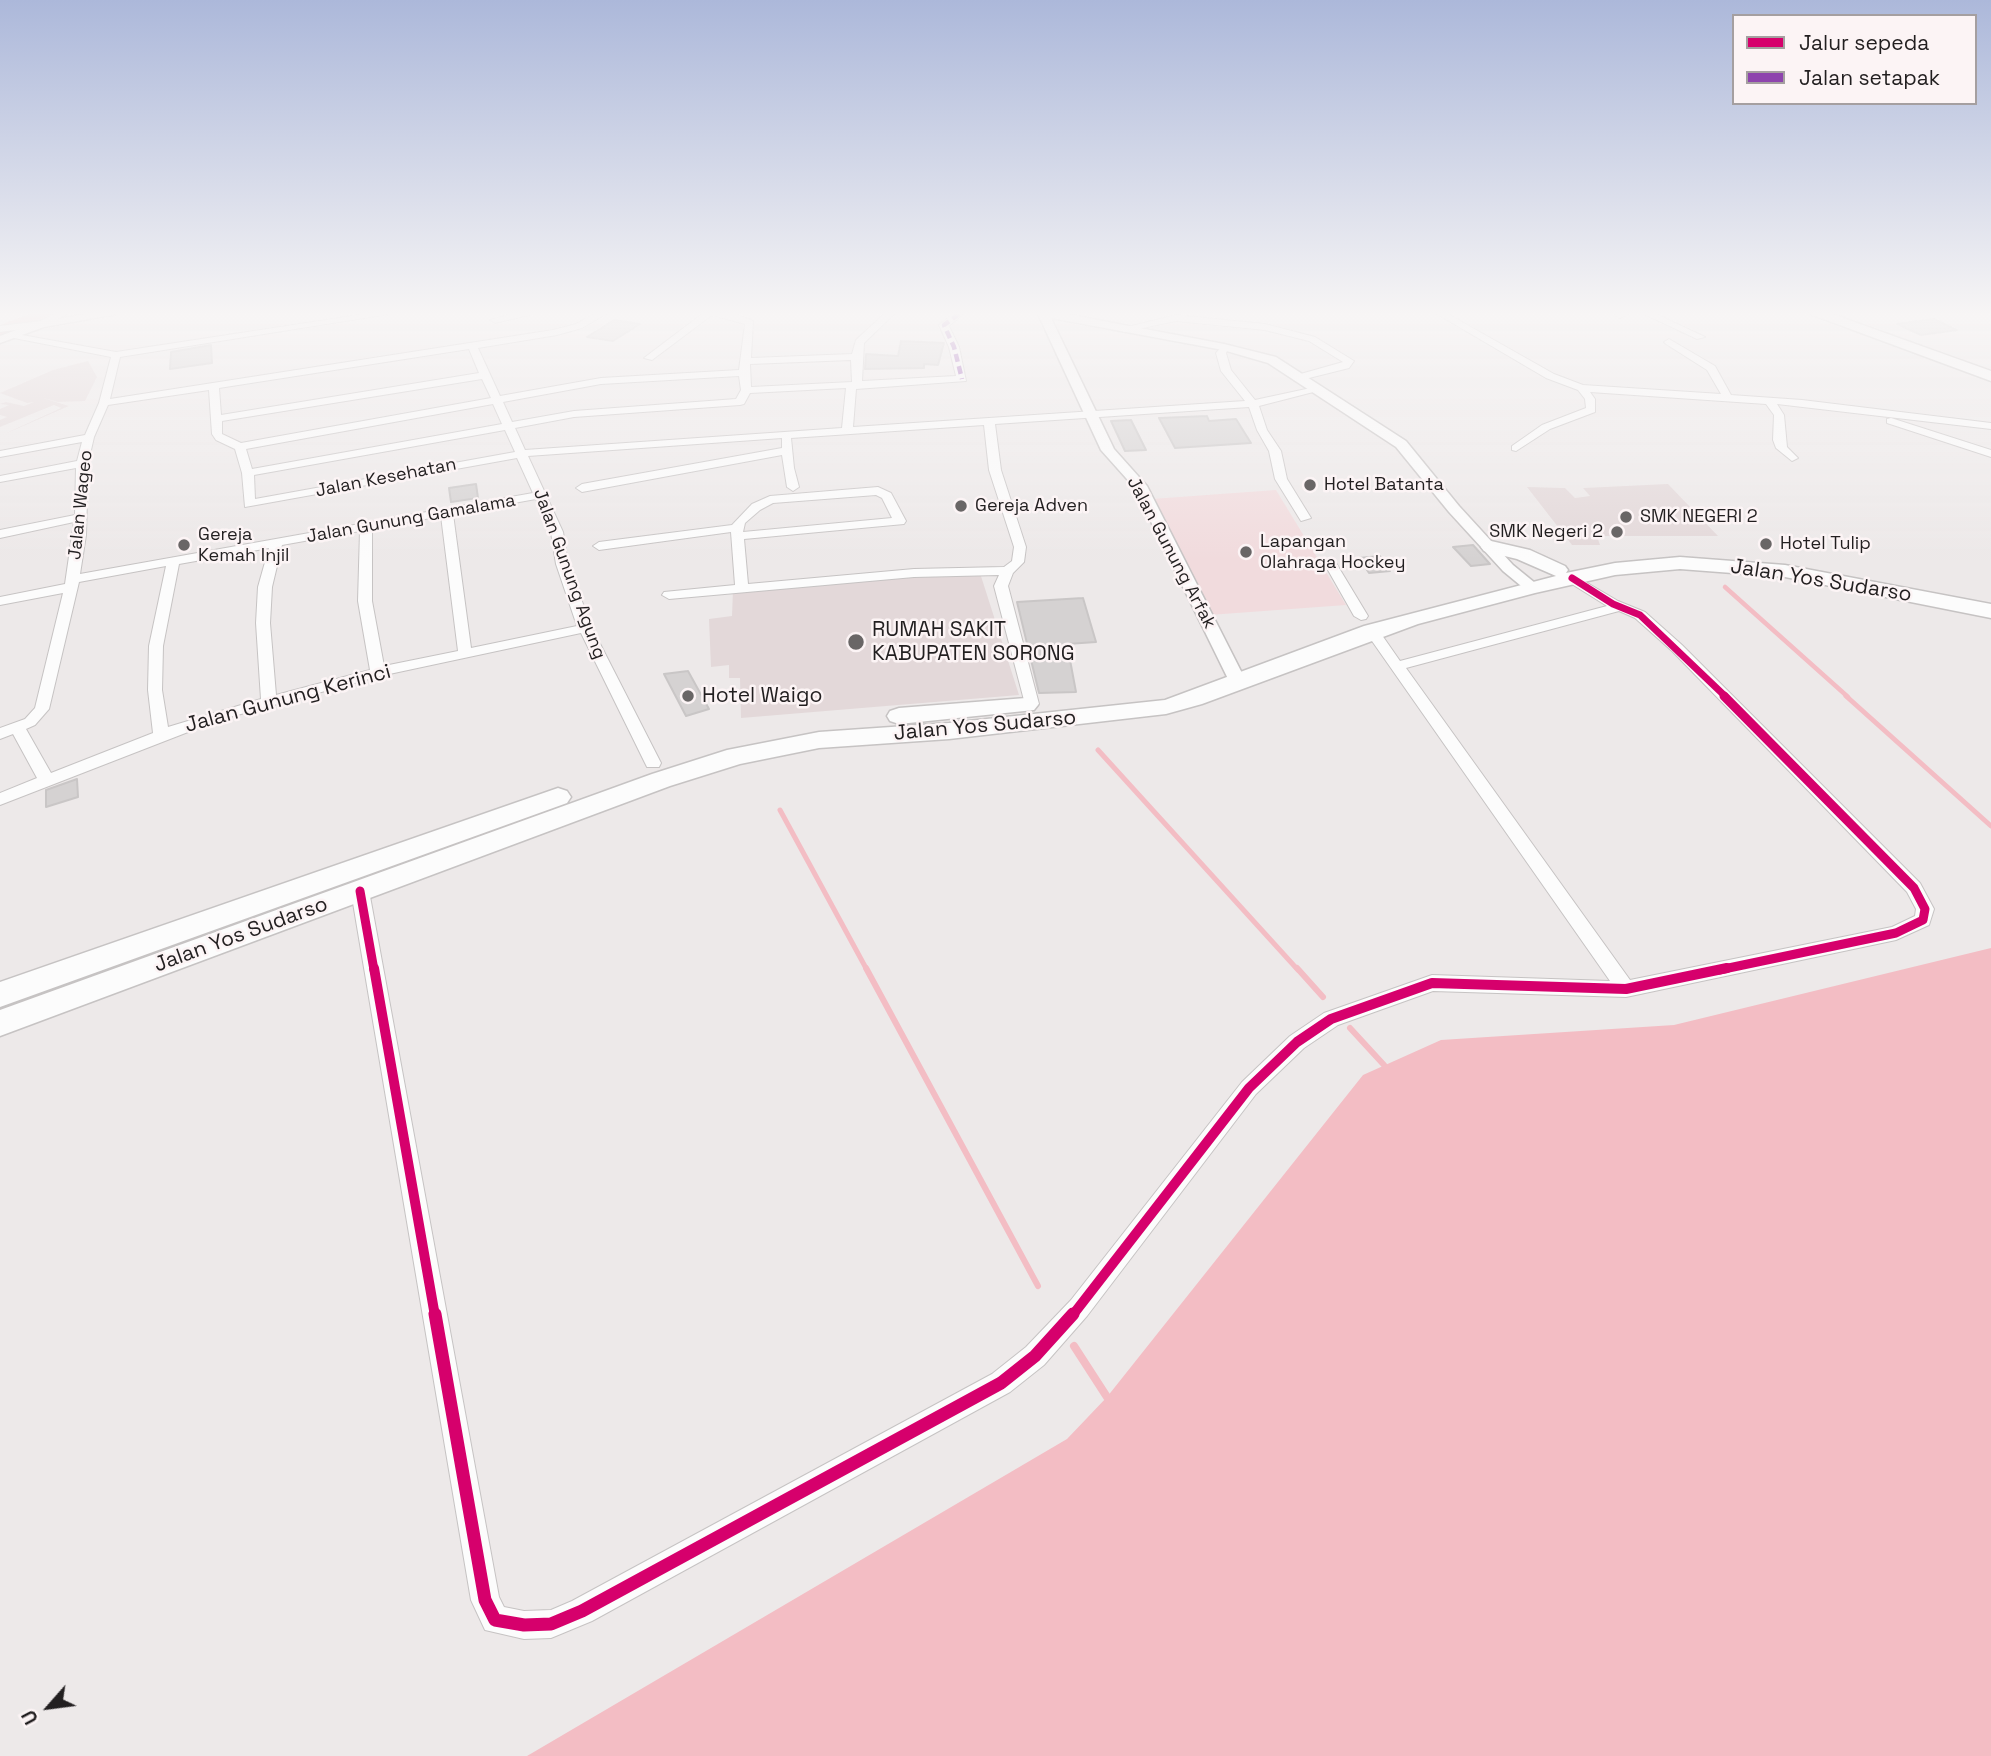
<!DOCTYPE html>
<style>
body{margin:0}
#map{position:relative;width:1991px;height:1756px;overflow:hidden;background:#ede9e9;font-family:"Space Grotesk",sans-serif}
canvas{display:block}
.legend{position:absolute;left:1732px;top:14px;width:245px;height:91px;box-sizing:border-box;background:#fcf4f5;border:2px solid #a59fa0;margin:0;padding:9px 12px;list-style:none;font-size:21px;color:#221f20}
.legend li{display:flex;align-items:center;gap:14px;height:35px}
.legend b{width:35px;border:2px solid #a59fa0}
.north{position:absolute;left:14px;top:1672px;width:70px;height:70px;-webkit-text-stroke:5px #fcf4f5;paint-order:stroke;rotate:242deg;font-size:19px;font-weight:700;line-height:28px;text-align:center;color:#221f20}
.north::after{content:'';display:block;margin:auto;width:24px;height:32px;background:#221f20;clip-path:polygon(50% 0,100% 100%,50% 72%,0 100%)}
</style>
<div id="map">
<canvas width="1991" height="1756"></canvas>
<ul class="legend">
<li><b style="height:9px;background:#d6006c"></b>Jalur sepeda</li>
<li><b style="height:9px;background:#8e44ad"></b>Jalan setapak</li>
</ul>
<div class="north">U</div>
</div>
<script>
const g = document.querySelector('canvas').getContext('2d');
g.lineJoin = 'round';
function fillPath(path, color) {
  g.fillStyle = color;
  g.fill(path, 'evenodd');
}
function toPath(rows) {
  const path = new Path2D();
  for (const r of rows) {
    path.moveTo(r[0], r[1]);
    for (let i = 2; i < r.length; i += 2) path.lineTo(r[i], r[i + 1]);
  }
  return path;
}
function stroke(path, color, width, dash) {
  g.strokeStyle = color;
  g.lineWidth = width;
  g.lineCap = dash ? 'butt' : 'round';
  g.setLineDash(dash || []);
  g.stroke(path);
}
function label(font, color, halo, rows, align = 'center') {
  g.font = font + ' "Space Grotesk",sans-serif';
  g.lineWidth = 5;
  g.setLineDash([]);
  g.textBaseline = 'middle';
  g.strokeStyle = halo;
  g.fillStyle = color;
  for (const [text, x, y, turn = 0] of rows) {
    g.save();
    g.translate(x, y);
    g.rotate((+turn || 0) * Math.PI / 180);
    g.textAlign = isNaN(turn) ? turn : align;
    if (halo) g.strokeText(text, 0, 0);
    g.fillText(text, 0, 0);
    g.restore();
  }
}
fillPath(toPath([
 [88,361,97,377,85,401,58,402,43,398,69,406,0,436,61,408,54,405,0,427,0,420,7,417,0,415,0,409,9,405,0,404,6,402,24,406,34,402,27,403,0,393,53,370],
 [1668,484,1718,536,1597,536,1600,545,1572,545,1527,487,1565,488,1575,498,1590,496,1583,488],
 [980,573,1019,695,741,718,740,678,729,678,729,665,711,667,709,619,732,616,733,590]
]), '#e3d8d9');
fillPath(toPath([
 [1276,490,1346,605,1209,615,1151,499]
]), '#f1dbdd');
fillPath(toPath([
 [1991,948,1991,1756,527,1756,1067,1439,1107,1397,1363,1075,1441,1040,1674,1025]
]), '#f3bdc4');
stroke(toPath([
 [1725,587,1848,697]
]), '#f3bdc4', 4.5);
stroke(toPath([
 [1846,696,1991,826],
 [1098,750,1298,970],
 [780,810,867,970]
]), '#f3bdc4', 5);
stroke(toPath([
 [866,968,1038,1286],
 [1297,968,1323,997],
 [1350,1028,1384,1065]
]), '#f3bdc4', 6);
stroke(toPath([
 [1074,1346,1107,1397]
]), '#f3bdc4', 8);
fillPath(toPath([
 [29,314,52,314,0,336,0,325,29,314]
]), '#f3bdc4');
const building = toPath([
 [1934,319,1957,330,1921,335,1897,324,1934,319],
 [614,320,640,324,613,341,587,337,614,320],
 [901,341,944,343,938,365,924,364,924,368,865,369,866,354,898,356,901,341],
 [211,345,212,363,170,369,171,352,211,345],
 [1207,416,1209,421,1236,419,1251,443,1175,448,1159,418,1207,416],
 [1131,420,1146,450,1125,451,1111,421,1131,420],
 [476,484,478,498,451,502,449,488,476,484],
 [1473,545,1490,564,1471,566,1453,547,1473,545],
 [1380,556,1390,571,1369,573,1359,558,1380,556],
 [1083,598,1096,642,1067,644,1076,692,1039,693,1017,602,1083,598],
 [688,671,709,709,686,716,664,674,688,671],
 [77,779,78,797,46,807,46,790,77,779]
]);
fillPath(building, '#d5d2d2');
stroke(building, '#c9c6c6', 2);
const minor = toPath([
 [55,314,67,314,45,326,0,332,0,326,40,321,55,314],
 [365,314,389,314,120,357,110,399,553,330,576,324,594,314,606,314,582,328,557,335,478,348,500,396,601,378,739,370,745,324,712,315,652,360,644,358,702,314,735,314,753,321,751,358,852,354,856,340,884,314,894,314,864,343,862,381,956,376,949,347,939,325,953,314,963,314,949,326,959,347,966,381,856,389,853,427,1245,401,1221,371,1216,353,1224,344,1229,347,1226,353,1231,370,1255,400,1320,386,1325,389,1259,406,1267,430,1281,451,1287,479,1311,518,1301,521,1275,479,1269,451,1257,430,1249,407,995,424,1001,470,1026,547,1024,562,1013,573,1008,586,1039,704,1032,709,1025,704,994,586,999,575,914,577,669,599,662,595,664,592,735,585,731,532,599,550,593,546,599,542,732,525,752,504,770,496,878,487,891,493,906,521,904,524,744,539,748,584,914,569,1004,567,1012,561,1014,547,989,470,984,425,791,438,794,468,799,487,793,491,787,487,782,455,582,492,576,488,582,484,782,448,782,438,528,456,563,532,568,564,592,628,661,763,659,767,647,767,645,763,581,633,380,676,219,720,0,805,0,793,37,778,13,734,0,739,0,728,25,719,35,708,63,593,0,605,0,597,65,584,74,522,0,538,0,530,75,515,76,468,0,482,0,476,77,461,82,442,0,457,0,451,85,435,99,403,111,357,14,338,11,337,11,333,116,352,365,314],
 [469,349,479,373,221,415,219,388,469,349],
 [851,360,852,382,751,387,750,364,851,360],
 [739,376,741,390,736,399,574,411,512,422,503,402,601,384,739,376],
 [482,379,491,398,241,443,222,434,222,421,482,379],
 [846,388,842,428,525,450,515,428,574,417,740,405,744,404,750,393,846,388],
 [209,390,212,434,216,440,235,449,242,473,245,507,517,458,533,493,80,574,86,535,88,463,94,437,108,405,209,390],
 [493,404,502,424,252,469,246,449,493,404],
 [505,430,515,452,255,499,254,475,505,430],
 [876,495,882,498,892,518,743,532,745,523,760,510,773,503,876,495],
 [536,499,551,532,556,564,577,626,471,648,453,514,536,499],
 [441,516,458,651,384,666,372,601,372,529,441,516],
 [360,531,358,601,370,670,276,695,270,623,272,587,282,545,360,531],
 [269,548,258,587,256,623,261,699,168,727,162,690,163,646,179,564,269,548],
 [166,566,149,646,148,690,153,733,51,773,26,729,35,725,49,709,79,582,166,566],
 [512,314,533,314,495,323,490,320,512,314],
 [1437,314,1448,314,1554,374,1583,385,1721,394,1707,370,1666,344,1664,342,1669,339,1715,366,1731,395,1802,400,1991,423,1991,429,1777,404,1784,415,1787,447,1798,458,1792,461,1776,448,1773,440,1774,415,1766,404,1590,392,1595,399,1595,412,1550,429,1516,451,1512,450,1512,446,1542,425,1586,408,1585,399,1578,390,1546,378,1437,314],
 [1628,314,1620,318,1615,315,1616,314,1628,314],
 [1644,314,1656,314,1705,337,1697,339,1644,314],
 [1176,315,1265,324,1315,337,1354,361,1349,368,1301,380,1297,379,1297,375,1343,362,1309,341,1265,330,1176,321,1124,332,1119,329,1176,315],
 [1891,418,1991,450,1991,457,1887,423,1887,419,1891,418],
 [1330,559,1336,563,1368,616,1366,619,1361,620,1354,616,1324,563,1330,559],
 [1572,574,1618,601,1645,612,1682,645,1920,883,1934,909,1929,925,1896,940,1626,997,1433,991,1338,1025,1304,1048,1256,1094,1087,1316,1044,1365,1010,1392,592,1621,551,1638,524,1639,485,1630,471,1600,351,891,354,886,360,884,366,886,369,891,499,1597,504,1607,524,1611,551,1610,572,1601,992,1374,1026,1347,1071,1300,1242,1082,1290,1036,1324,1013,1432,975,1610,981,1365,631,1367,628,1377,628,1400,661,1607,606,1567,581,1567,575,1572,574],
 [1619,611,1635,618,1672,651,1907,892,1916,909,1915,916,1892,927,1630,980,1406,668,1619,611]
]);
const tertiary = toPath([
 [87,314,117,314,44,327,0,343,0,336,38,322,87,314],
 [1038,314,1066,314,1224,344,1276,357,1406,441,1459,506,1513,565,1540,587,1538,590,1526,590,1503,571,1449,512,1396,447,1268,363,1223,350,1051,318,1114,449,1147,486,1247,683,1238,688,1232,687,1134,487,1101,450,1038,314]
]);
const trunk = toPath([
 [1810,314,1832,314,1991,371,1991,381,1810,314],
 [1491,541,1530,550,1565,566,1568,570,1566,573,1615,563,1680,557,1785,565,1991,604,1991,618,1785,577,1680,569,1615,575,1535,593,1418,624,1202,704,1166,714,949,739,819,748,740,764,670,786,0,1036,0,1010,652,774,727,750,819,732,949,723,1165,700,1364,626,1556,576,1517,559,1484,551,1481,547,1484,543,1491,541],
 [1026,698,1034,700,1038,705,1034,710,899,724,890,721,887,716,890,711,899,708,1026,698],
 [558,788,567,791,571,797,567,803,0,1007,0,982,558,788]
]);
stroke(minor, '#c6c3c3', 2);
stroke(tertiary, '#c6c3c3', 3);
stroke(trunk, '#c6c3c3', 3);
fillPath(minor, '#fcfcfc');
fillPath(tertiary, '#fcfcfc');
fillPath(trunk, '#fcfcfc');
stroke(toPath([
 [959,314,944,325,954,347,962,379]
]), '#8e44ad', 4.5, [8, 4.5]);
stroke(toPath([
 [1572,578,1613,604,1640,615,1726,697]
]), '#d6006c', 7);
stroke(toPath([
 [360,891,374,970],
 [1719,970,1896,933,1923,920,1925,909,1914,888,1724,696]
]), '#d6006c', 9);
stroke(toPath([
 [374,968,435,1316],
 [1072,1316,1249,1088,1297,1042,1331,1019,1432,983,1626,989,1727,968]
]), '#d6006c', 10);
stroke(toPath([
 [435,1314,485,1600,495,1620,524,1625,551,1624,582,1611,1001,1383,1035,1356,1073,1314]
]), '#d6006c', 13);
const sky = g.createLinearGradient(0, 0, 0, 560);
sky.addColorStop(0, '#acb8da');
sky.addColorStop(0.56, '#f7f5f5');
sky.addColorStop(1, '#f7f5f500');
g.fillStyle = sky;
g.fillRect(0, 0, 1991, 560);
for (const [x, y, r, color] of [
 [1310,485,7,"#696666"],
 [961,506,7,"#696666"],
 [1626,517,7,"#696666"],
 [1617,532,7,"#696666"],
 [1766,544,7,"#696666"],
 [184,545,7,"#696666"],
 [1246,552,7,"#696666"],
 [856,642,9,"#696666"],
 [688,696,7,"#696666"]
]) {
  const dot = new Path2D();
  dot.arc(x, y, r, 0, 2 * Math.PI);
  g.fillStyle = color;
  g.fill(dot);
  stroke(dot, '#fcf4f5', 2.5);
}
label('18px', '#221f20', '#fcf4f5', [
 ["Jalan Kesehatan",386,478,-11],
 ["Jalan Wageo",81,505,-84],
 ["Jalan Gunung Gamalama",411,519,-10],
 ["Jalan Gunung Arfak",1171,553,62],
 ["Jalan Gunung Agung",569,574,70]
]);
label('18px', '#221f20', '#fcf4f5', [
 ["Hotel Batanta",1324,485],
 ["Gereja Adven",975,506],
 ["SMK NEGERI 2",1640,517],
 ["SMK Negeri 2",1603,532,"right"],
 ["Gereja",198,535],
 ["Kemah Injil",198,556],
 ["Lapangan",1260,542],
 ["Olahraga Hockey",1260,563],
 ["Hotel Tulip",1780,544]
], 'left');
label('21px', '#221f20', '#fcf4f5', [
 ["Jalan Yos Sudarso",1821,581,9],
 ["Jalan Gunung Kerinci",288,699,-15],
 ["Jalan Yos Sudarso",985,726,-5],
 ["Jalan Yos Sudarso",241,935,-20]
]);
label('21px', '#221f20', '#fcf4f5', [
 ["RUMAH SAKIT",872,630],
 ["KABUPATEN SORONG",872,654],
 ["Hotel Waigo",702,696]
], 'left');
</script>
